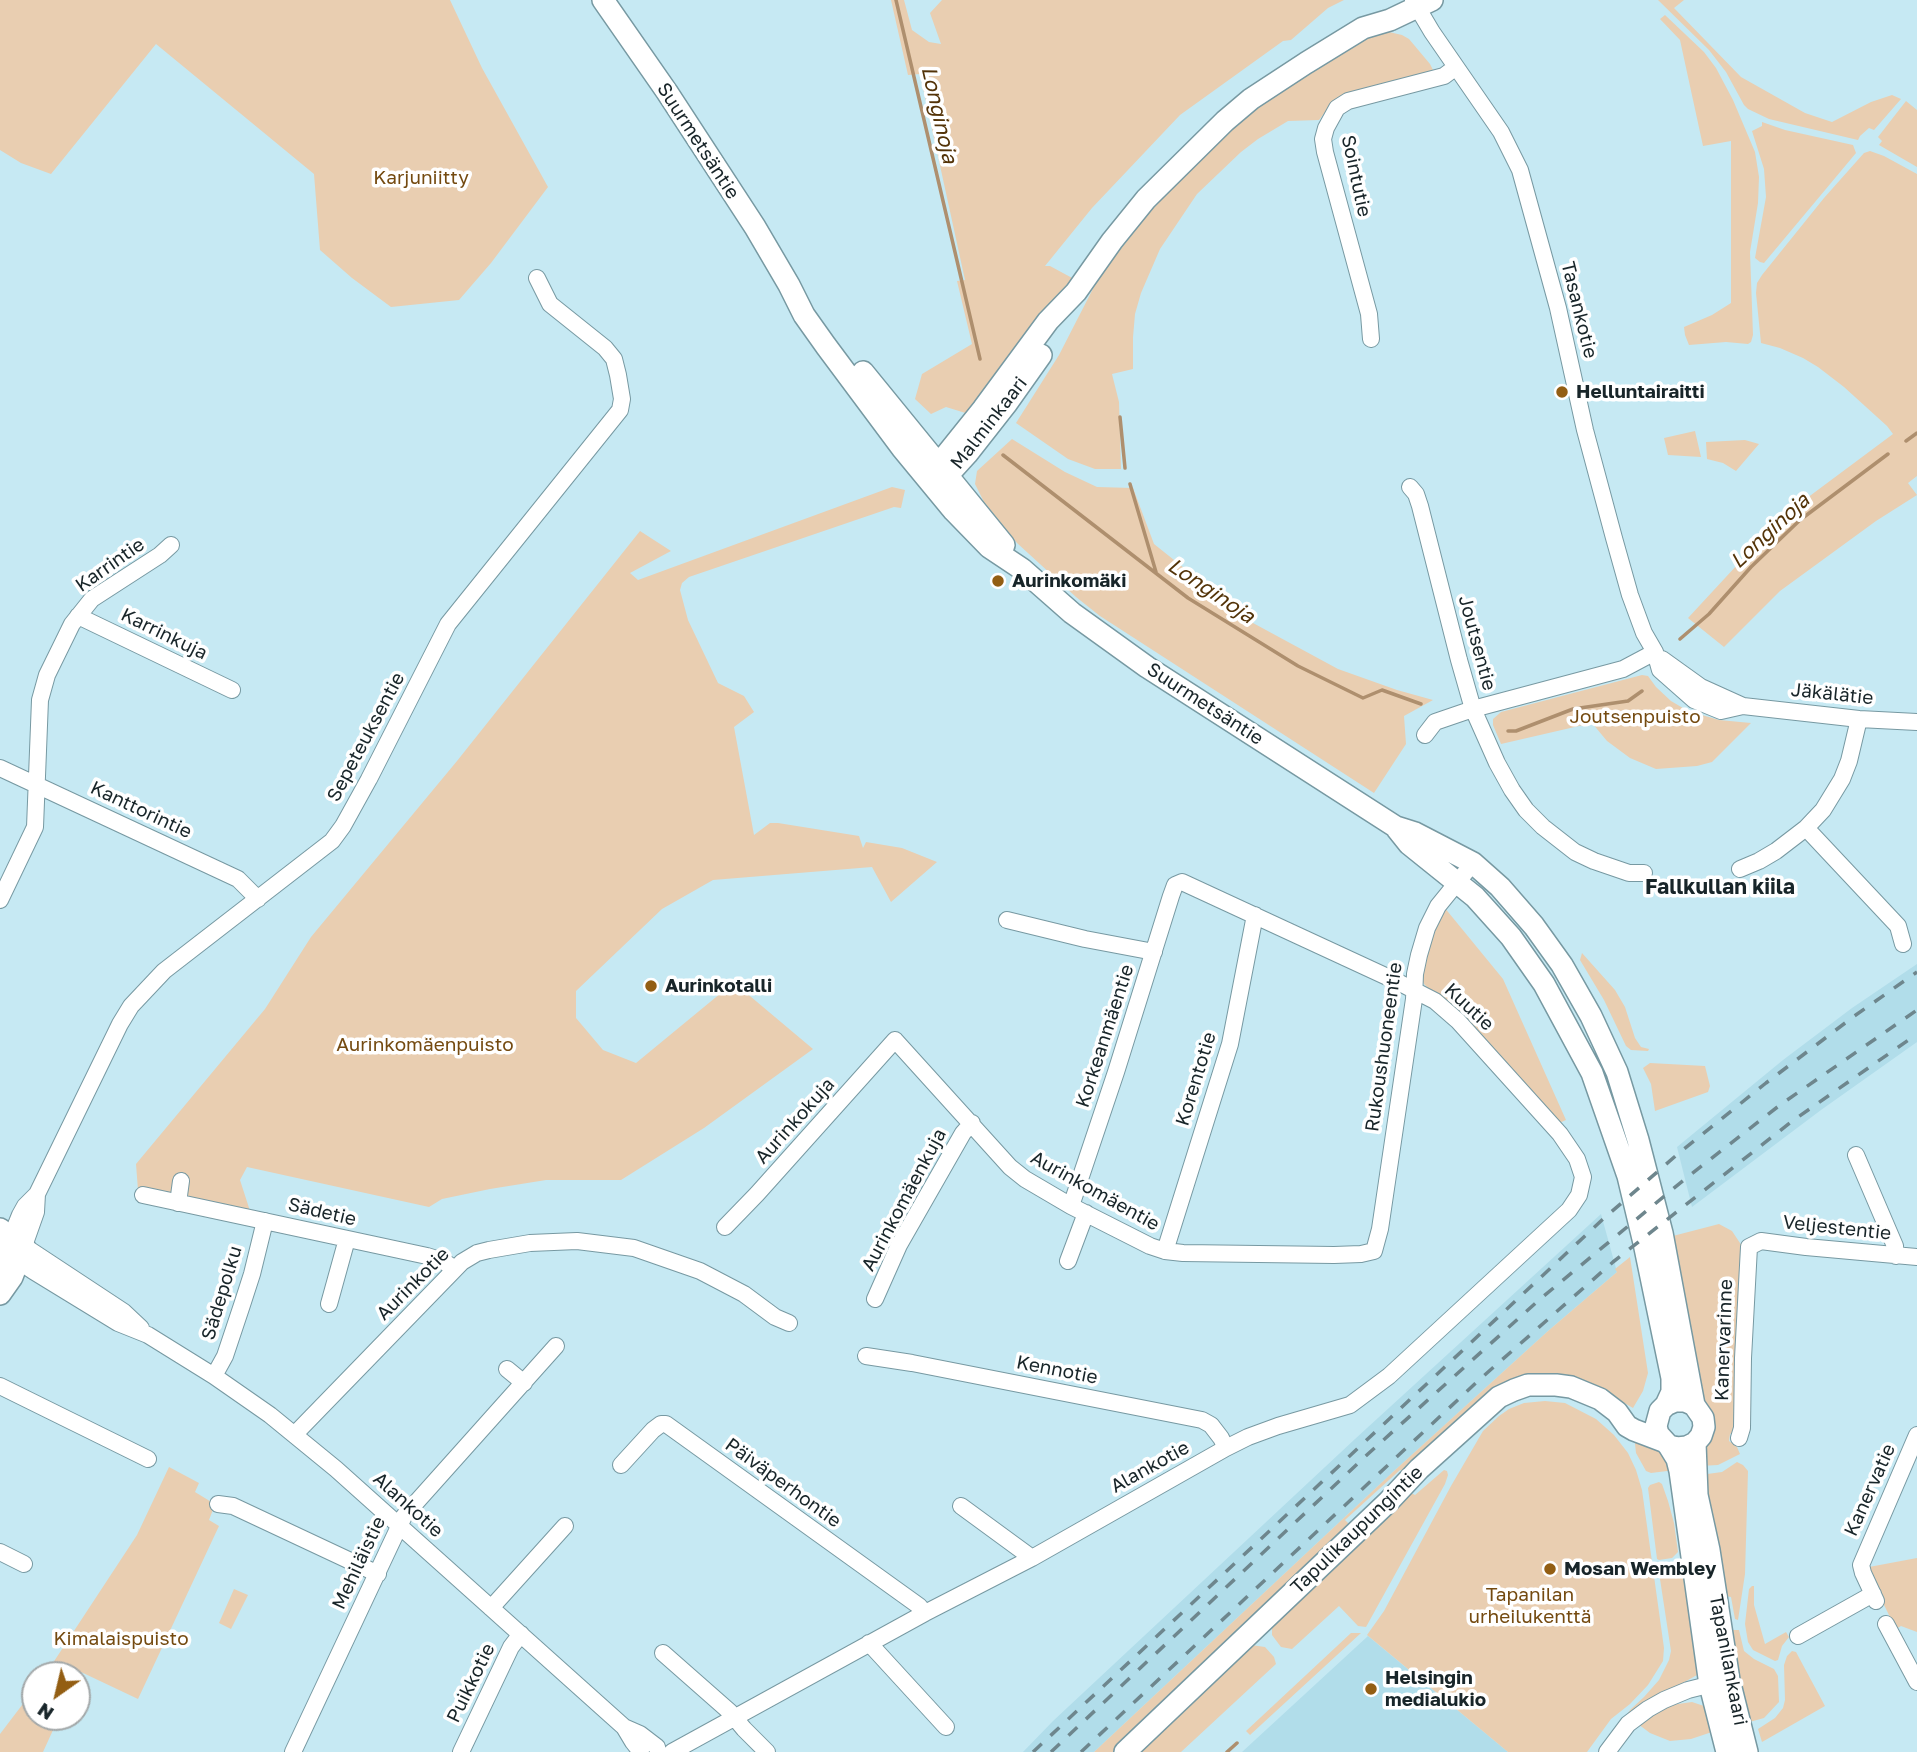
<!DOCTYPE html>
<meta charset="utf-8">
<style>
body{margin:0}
#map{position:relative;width:1917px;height:1752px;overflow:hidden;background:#c6e9f3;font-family:"Golos Text",sans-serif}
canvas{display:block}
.north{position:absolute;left:21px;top:1661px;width:70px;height:70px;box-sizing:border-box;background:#fff;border:2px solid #a3a8a9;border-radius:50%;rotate:214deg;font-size:19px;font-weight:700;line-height:28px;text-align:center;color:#182529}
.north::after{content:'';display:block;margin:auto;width:24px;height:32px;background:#935e13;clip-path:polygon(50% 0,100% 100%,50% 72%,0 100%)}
</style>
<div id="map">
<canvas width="1917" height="1752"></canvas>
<div class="north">N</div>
</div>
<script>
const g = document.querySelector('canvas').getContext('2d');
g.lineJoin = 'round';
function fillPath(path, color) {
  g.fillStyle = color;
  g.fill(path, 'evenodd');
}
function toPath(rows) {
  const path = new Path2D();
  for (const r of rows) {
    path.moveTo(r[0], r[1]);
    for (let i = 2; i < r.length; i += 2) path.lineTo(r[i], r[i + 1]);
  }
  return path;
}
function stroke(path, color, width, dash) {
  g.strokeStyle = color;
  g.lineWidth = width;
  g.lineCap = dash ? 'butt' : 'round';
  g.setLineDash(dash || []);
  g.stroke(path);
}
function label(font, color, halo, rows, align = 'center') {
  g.font = font + ' "Golos Text",sans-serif';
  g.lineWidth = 7;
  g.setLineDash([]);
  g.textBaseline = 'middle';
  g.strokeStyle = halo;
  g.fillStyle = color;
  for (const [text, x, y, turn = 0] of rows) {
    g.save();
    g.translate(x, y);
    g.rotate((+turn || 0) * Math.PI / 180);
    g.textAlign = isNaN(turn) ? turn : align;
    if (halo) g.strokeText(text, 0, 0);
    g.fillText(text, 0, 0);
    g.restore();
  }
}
fillPath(toPath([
 [1917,964,1917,1042,1821,1110,1692,1207,1677,1147,1783,1060,1852,1008],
 [1601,1214,1617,1272,1548,1331,1394,1471,1094,1752,1023,1752,1053,1721,1355,1439],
 [1368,1636,1508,1752,1242,1752]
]), '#b1ddea');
fillPath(toPath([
 [0,0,450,0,482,68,548,187,491,263,459,300,391,307,352,278,320,250,314,174,156,44,51,174,21,163,0,150],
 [891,0,904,0,912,30,929,42,941,44,930,13,942,0,1344,0,1328,8,1291,40,1283,41,1180,115,1092,208,1045,266,1050,266,1074,279,972,415,946,407,931,414,915,399,922,374,972,344,957,281,965,280,920,74,908,75],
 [1658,0,1684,0,1674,8,1741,77,1805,113,1832,122,1871,102,1892,95,1901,99,1874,130,1869,128,1860,136,1858,140,1769,119,1748,109,1744,105,1726,72,1709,50],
 [1665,15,1704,52,1716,68,1733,100,1755,152,1759,177,1758,203,1750,252,1753,335,1751,342,1748,344,1726,342,1689,345,1685,335,1684,327,1712,315,1731,303,1731,141,1703,146,1680,40,1660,19],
 [1385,27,1389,32,1402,35,1409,39,1430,64,1433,70,1432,73,1329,107,1319,120,1288,121,1258,139,1241,152,1197,194,1160,249,1141,293,1135,314,1133,337,1133,369,1112,374,1119,402,1121,469,1095,469,1068,459,1016,423,1059,355,1099,277,1147,215,1194,165,1235,126,1292,82],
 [1906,101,1917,110,1917,167,1879,145,1882,141,1878,137],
 [1762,122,1785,130,1853,145,1856,153,1764,263,1760,262,1755,258,1766,197,1764,169,1752,131,1762,126],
 [1870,151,1884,156,1917,174,1917,476,1908,483,1917,495,1876,521,1780,591,1724,647,1688,618,1775,524,1803,501,1893,434,1887,426,1844,387,1818,367,1803,358,1780,348,1761,343,1756,293,1757,283,1762,275,1824,198,1864,153],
 [1695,431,1701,457,1668,455,1664,438],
 [1012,439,1065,472,1097,487,1133,488,1154,544,1253,623,1338,669,1397,690,1433,700,1404,716,1406,744,1374,793,1100,616,1076,597,1017,543,984,502,975,484,977,471],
 [1745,440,1759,444,1736,471,1723,463,1707,459,1706,442],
 [892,487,905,490,901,508,894,507,689,577,682,583,680,590,688,620,718,683,744,696,754,712,734,727,754,835,770,823,778,823,859,836,863,848,866,842,902,848,937,862,891,902,872,867,713,880,662,909,576,991,576,1018,603,1050,636,1063,721,993,744,991,813,1049,704,1128,621,1180,546,1180,490,1189,442,1199,429,1207,247,1167,240,1180,251,1214,172,1194,138,1190,136,1164,265,1009,311,937,457,761,640,531,671,551,630,573,638,580],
 [1642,675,1648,676,1656,687,1671,701,1688,711,1719,720,1751,723,1712,762,1697,766,1656,769,1630,758,1607,741,1592,723,1501,744,1493,725,1493,719,1501,712],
 [1444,907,1503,979,1566,1120,1559,1123,1424,984,1421,977,1426,948],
 [1582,953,1615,990,1625,1007,1635,1038,1641,1047,1649,1049,1648,1051,1631,1050,1626,1046,1604,1000,1580,960],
 [1650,1063,1705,1066,1710,1086,1708,1092,1655,1111,1651,1084,1643,1068],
 [1719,1224,1732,1231,1742,1246,1740,1384,1734,1432,1730,1434,1729,1441,1737,1447,1740,1454,1718,1465,1700,1466,1700,1400,1669,1237],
 [1630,1257,1648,1373,1643,1391,1633,1408,1600,1389,1544,1376,1406,1473,1400,1470,1345,1520,1349,1524,1336,1542,1305,1573,1115,1752,1094,1752,1394,1471,1548,1331,1617,1272,1615,1269],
 [1545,1401,1565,1403,1596,1419,1614,1435,1628,1453,1636,1470,1642,1490,1664,1648,1663,1661,1648,1685,1630,1704,1611,1719,1587,1752,1508,1752,1367,1635,1384,1611,1451,1486,1483,1431,1499,1416,1509,1409,1524,1403],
 [1636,1438,1656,1444,1675,1470,1651,1473,1646,1471,1636,1453,1635,1444],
 [1737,1462,1743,1465,1748,1471,1745,1574,1738,1620,1735,1619,1731,1597,1726,1596,1700,1475,1722,1472],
 [169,1467,199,1483,195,1492,213,1503,214,1507,209,1520,219,1526,138,1699,81,1672,77,1680,77,1675,45,1675,137,1535],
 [1444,1470,1447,1471,1448,1475,1445,1484,1366,1627,1358,1626,1339,1606,1292,1649,1281,1647,1272,1635,1272,1628,1275,1619,1411,1493,1415,1495],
 [1659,1482,1662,1484,1668,1501,1674,1523,1678,1552,1672,1558,1659,1560,1657,1559,1648,1488,1650,1485],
 [1917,1558,1917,1632,1901,1626,1896,1629,1874,1585,1869,1567],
 [1678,1565,1682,1575,1687,1575,1700,1669,1697,1675,1654,1699,1630,1716,1628,1713,1631,1709,1644,1697,1659,1680,1669,1660,1671,1651,1658,1566],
 [1752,1586,1754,1586,1754,1605,1765,1644,1786,1632,1789,1637,1782,1646,1778,1660,1775,1661,1753,1650,1748,1642,1745,1624,1749,1589],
 [234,1589,248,1595,231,1629,219,1623],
 [1730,1630,1739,1630,1744,1651,1754,1659,1774,1669,1778,1676,1779,1702,1764,1718,1746,1723],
 [1351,1633,1361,1633,1250,1735,1246,1731],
 [1251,1645,1265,1647,1274,1657,1276,1664,1181,1752,1134,1752],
 [1792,1651,1796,1652,1825,1706,1762,1742,1758,1729,1775,1718,1783,1708,1785,1700,1784,1665,1787,1656],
 [35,1688,35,1717,59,1717,43,1752,0,1752,0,1734],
 [1692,1702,1704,1706,1709,1713,1715,1731,1691,1739,1670,1741,1650,1733,1638,1724,1671,1705]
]), '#e9ceb1');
stroke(toPath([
 [896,0,980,359],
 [1120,417,1125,468],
 [1906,441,1917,433],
 [1003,455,1188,598,1298,666,1363,698,1382,690,1421,704],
 [1130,484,1156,572],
 [1680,639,1709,614,1751,567,1800,520,1888,454],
 [1508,731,1516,731,1573,709,1628,701,1642,691],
 [1227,1752,1237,1743]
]), '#ae8f6e', 3.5);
const minor = toPath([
 [1413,0,1432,32,1501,132,1520,170,1558,308,1585,430,1614,538,1630,595,1644,633,1655,652,1660,670,1694,700,1721,711,1743,706],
 [537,278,550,304,605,348,614,359,618,375,622,399,620,410,448,624,369,779,343,826,332,841,164,971,131,1006,120,1024,37,1194,25,1206,20,1215,5,1252,33,1271,118,1323,148,1335,214,1376,270,1415,336,1469,624,1727,640,1734,657,1747,658,1752],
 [1371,339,1369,314,1325,152,1323,139,1326,128,1337,108,1348,101,1444,76,1456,67],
 [1410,487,1416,494,1420,506,1459,660,1473,709,1623,669,1655,652],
 [78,616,232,690],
 [1662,659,1701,687,1743,706,1859,719,1917,722],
 [1425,735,1435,722,1473,709,1497,763,1512,790,1526,810,1543,827,1575,852,1594,861,1629,873,1644,873],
 [0,768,238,879,258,899],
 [1806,828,1898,926,1903,944],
 [1740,869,1759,861,1776,851,1806,828,1823,810,1842,779,1849,761,1859,719],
 [0,900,35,827,40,700,47,675,72,624,92,599,160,555,171,545],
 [1007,920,1085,939,1154,952],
 [1856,1155,1895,1246,1896,1256],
 [37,1194,36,1212,24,1246,124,1312,141,1328],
 [143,1195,427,1256,443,1261,455,1269],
 [178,1203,181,1181],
 [725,1227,757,1194,895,1040,1010,1167,1025,1179,1071,1206,1150,1246,1165,1251,1183,1253,1334,1255,1361,1254,1374,1251,1380,1229,1414,999,1415,974,1419,955,1427,928,1438,906,1473,863],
 [1165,1251,1230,1044,1255,915],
 [1068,1261,1086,1213],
 [875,1299,899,1245,963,1133,972,1123],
 [329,1304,347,1239],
 [866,1356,912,1363,1202,1420,1211,1425,1221,1438,1226,1448],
 [507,1369,524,1383],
 [214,1376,225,1356,242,1305,252,1274,265,1221],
 [0,1386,148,1459],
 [295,1434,462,1262,477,1253,489,1250,530,1243,577,1241,634,1248,700,1271,744,1294,775,1317,789,1323],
 [1739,1438,1742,1428,1743,1358,1749,1247,1761,1241,1806,1247,1917,1257],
 [621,1465,653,1430,661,1424,666,1424,919,1606,925,1613],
 [218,1504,233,1506,378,1574],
 [961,1506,1032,1558],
 [0,1552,24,1564],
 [1876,1601,1863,1573,1861,1565,1917,1435],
 [491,1608,565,1526],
 [1886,1624,1917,1682],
 [1798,1636,1873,1594],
 [869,1643,946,1727],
 [663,1653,730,1712,744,1729,767,1752],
 [624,1727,633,1742,641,1752],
 [293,1752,404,1516,556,1346],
 [461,1752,511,1647,521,1634],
 [672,1752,925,1613,1032,1558,1226,1448,1248,1437,1278,1426,1350,1405,1389,1376,1569,1210,1579,1195,1583,1177,1577,1159,1560,1134,1458,1021,1435,1001,1396,981,1182,882,1175,885,1171,896,1116,1072,1071,1206],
 [1607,1752,1628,1724,1648,1709,1664,1700,1688,1690,1720,1682]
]);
const major = toPath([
 [603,0,667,92,755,227,789,285,804,315,826,346,902,448,954,511,989,547,1022,569,1072,613,1147,667,1396,827,1415,833,1473,863,1500,887,1534,926,1562,965,1591,1016,1617,1072,1638,1140,1662,1233,1694,1405],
 [863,372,1004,545],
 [937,480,947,476,967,454,1007,403,1041,355],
 [931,483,938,465,983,409,1048,321,1076,292,1112,241,1146,199,1225,121,1251,99,1306,63,1363,28,1390,20,1432,0],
 [1397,829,1409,844,1475,897,1511,937,1544,984,1592,1073,1628,1176,1644,1243,1672,1378,1672,1392,1666,1405],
 [0,1229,24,1246,12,1277,0,1294],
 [0,1248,5,1252,0,1266],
 [1695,1443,1697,1495,1709,1550,1729,1680,1747,1752],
 [1669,1446,1677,1448,1687,1447,1695,1443,1701,1436,1704,1427,1703,1418,1694,1405,1685,1401,1675,1401,1666,1405,1660,1411,1656,1426,1658,1434,1669,1446,1677,1459,1680,1471,1710,1685,1727,1752],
 [1125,1752,1389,1501,1419,1469,1499,1397,1514,1390,1528,1385,1556,1385,1571,1387,1600,1399,1617,1412,1627,1426,1634,1430,1663,1441]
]);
stroke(minor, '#7799a2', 18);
stroke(major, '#7799a2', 24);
stroke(minor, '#fff', 16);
stroke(major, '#fff', 21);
stroke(toPath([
 [1033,1752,1602,1220,1679,1153,1766,1083,1853,1017,1917,972],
 [1051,1752,1369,1453,1539,1300,1685,1179,1780,1105,1917,1010],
 [1081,1752,1479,1380,1613,1262,1791,1122,1917,1034]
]), '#6e868d', 3.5, [12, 12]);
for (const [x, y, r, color] of [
 [1562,392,7,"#935e13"],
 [998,581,7,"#935e13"],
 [651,986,7,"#935e13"],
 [1550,1569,7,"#935e13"],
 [1371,1689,7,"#935e13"]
]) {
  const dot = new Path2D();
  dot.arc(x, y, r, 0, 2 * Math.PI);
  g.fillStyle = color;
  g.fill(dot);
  stroke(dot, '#fff', 2.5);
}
label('19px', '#182529', '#fff', [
 ["Suurmetsäntie",698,141,57],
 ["Sointutie",1356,176,78],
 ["Tasankotie",1579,310,76],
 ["Malminkaari",989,423,-52],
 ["Karrintie",110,565,-35],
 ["Karrinkuja",164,634,26],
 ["Joutsentie",1477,643,75],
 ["Jäkälätie",1832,694,6],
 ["Suurmetsäntie",1205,704,33],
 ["Sepeteuksentie",366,737,-62],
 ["Kanttorintie",141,810,25],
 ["Kuutie",1469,1007,43],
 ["Korkeanmäentie",1105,1036,-72],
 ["Rukoushuoneentie",1384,1047,-82],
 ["Korentotie",1196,1079,-73],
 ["Aurinkokuja",795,1121,-48],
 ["Aurinkomäentie",1095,1191,29],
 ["Aurinkomäenkuja",904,1200,-62],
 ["Sädetie",322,1212,13],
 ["Veljestentie",1837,1228,6],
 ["Aurinkotie",413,1284,-45],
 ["Sädepolku",222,1293,-73],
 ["Kanervarinne",1724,1340,-88],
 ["Kennotie",1057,1370,11],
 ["Alankotie",1150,1467,-29],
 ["Päiväperhontie",783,1483,36],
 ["Kanervatie",1870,1490,-66],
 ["Alankotie",408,1505,42],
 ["Tapulikaupungintie",1357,1530,-44],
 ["Mehiläistie",359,1563,-65],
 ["Tapanilankaari",1728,1660,79],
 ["Puikkotie",471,1683,-64]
]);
label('19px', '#744a10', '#fff', [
 ["Karjuniitty",421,178],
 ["Joutsenpuisto",1635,717],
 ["Aurinkomäenpuisto",425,1045],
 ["Tapanilan",1530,1595],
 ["urheilukenttä",1530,1617],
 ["Kimalaispuisto",121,1639]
]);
label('bold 19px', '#182529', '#fff', [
 ["Helluntairaitti",1576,392],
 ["Aurinkomäki",1012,581],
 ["Aurinkotalli",665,986],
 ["Mosan Wembley",1564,1569],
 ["Helsingin",1385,1678],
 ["medialukio",1385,1700]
], 'left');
label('italic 21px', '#533308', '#fff', [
 ["Longinoja",939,115,77],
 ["Longinoja",1770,531,-43],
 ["Longinoja",1211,591,34]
]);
label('bold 21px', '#182529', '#fff', [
 ["Fallkullan kiila",1720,887]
]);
</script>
